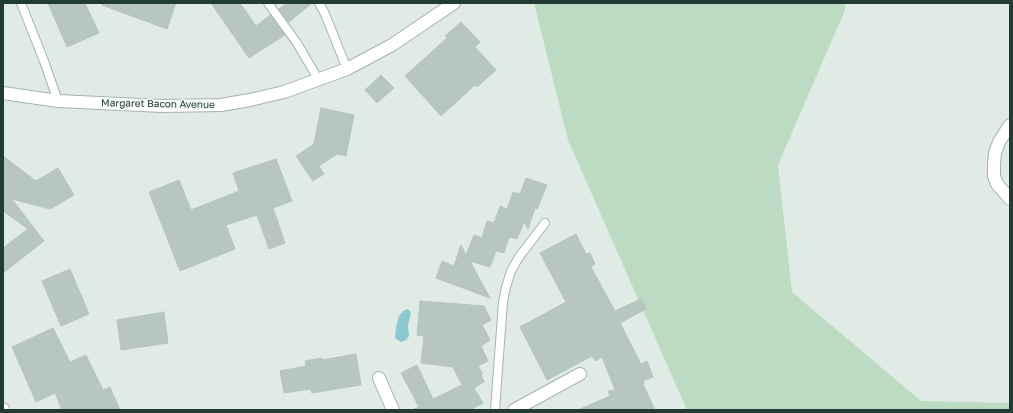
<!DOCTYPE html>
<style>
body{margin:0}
#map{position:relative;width:1013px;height:413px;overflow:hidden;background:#e1ebe6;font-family:"Golos Text",sans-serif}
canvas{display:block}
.frame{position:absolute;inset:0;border:4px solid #223c33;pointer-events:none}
</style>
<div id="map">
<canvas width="1013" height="413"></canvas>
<div class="frame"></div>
</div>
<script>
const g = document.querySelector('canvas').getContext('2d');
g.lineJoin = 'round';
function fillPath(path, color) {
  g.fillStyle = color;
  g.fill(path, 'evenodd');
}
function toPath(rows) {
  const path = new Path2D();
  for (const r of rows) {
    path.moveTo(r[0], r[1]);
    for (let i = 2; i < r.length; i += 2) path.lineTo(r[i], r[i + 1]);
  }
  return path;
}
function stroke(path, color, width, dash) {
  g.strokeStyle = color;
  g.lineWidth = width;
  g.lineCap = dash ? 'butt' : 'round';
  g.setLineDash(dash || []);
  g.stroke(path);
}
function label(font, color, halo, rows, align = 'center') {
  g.font = font + ' "Golos Text",sans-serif';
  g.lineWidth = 3.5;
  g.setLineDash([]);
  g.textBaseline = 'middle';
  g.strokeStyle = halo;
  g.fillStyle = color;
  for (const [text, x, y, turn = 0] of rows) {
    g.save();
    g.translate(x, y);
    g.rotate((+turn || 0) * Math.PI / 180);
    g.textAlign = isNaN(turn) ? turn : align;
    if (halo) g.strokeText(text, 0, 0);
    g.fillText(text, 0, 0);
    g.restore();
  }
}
fillPath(toPath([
 [534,3,845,3,845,10,778,165,792,292,921,401,1010,403,1010,410,687,410,568,140]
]), '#bbdcc2');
fillPath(toPath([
 [407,309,410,311,411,314,408,325,409,336,406,340,401,342,395,338,396,327,399,316,403,311]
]), '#8bc8cf');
const building = toPath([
 [48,3,85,3,99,33,67,47,48,3],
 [102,3,176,3,167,29,102,5,102,3],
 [211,3,240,3,256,26,270,15,285,35,249,58,211,3],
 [287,3,312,3,289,22,279,9,287,3],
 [461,22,480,42,475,47,496,70,477,87,475,85,441,116,405,76,447,38,445,36,461,22],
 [381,75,394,88,377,103,365,90,381,75],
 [321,108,354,115,346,156,337,154,319,166,324,174,313,181,296,156,314,144,321,108],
 [3,156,36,181,58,168,74,195,50,209,12,199,44,241,3,273,3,248,28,229,3,211,3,156],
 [276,159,292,201,273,208,285,243,269,249,257,215,226,225,235,249,180,271,149,192,179,180,191,210,239,191,233,173,276,159],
 [526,178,547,185,537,209,535,208,528,229,524,222,517,239,509,237,504,253,496,251,490,267,470,261,490,298,436,278,442,261,454,266,461,245,466,255,474,235,482,238,487,221,494,223,500,206,507,209,513,192,520,194,526,178],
 [576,234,586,254,590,253,595,264,591,267,615,311,641,299,646,309,620,323,641,364,647,361,653,377,643,381,644,383,643,384,655,410,578,410,610,396,608,391,615,390,602,357,595,361,592,356,547,380,520,327,566,302,540,253,576,234],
 [70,269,89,314,61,326,42,281,70,269],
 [420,301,484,306,491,320,482,325,490,340,481,346,488,361,478,366,483,374,481,375,484,382,474,388,483,403,470,410,412,410,419,407,401,373,417,365,433,399,462,385,453,367,421,363,424,336,417,335,420,301],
 [164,312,168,343,121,350,117,320,164,312],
 [53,328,70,362,86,355,103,390,110,387,120,410,62,410,55,393,36,402,12,347,53,328],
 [356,354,361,385,312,393,310,389,284,393,280,371,306,366,305,361,322,358,322,360,356,354]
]);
fillPath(building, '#b7c6bf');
stroke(building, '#b4c5bd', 1);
const service = toPath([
 [21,3,44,61,58,101],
 [268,3,297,43,318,79],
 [319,3,325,14,347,69],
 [495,410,503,302,506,287,511,271,519,257,545,223]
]);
const minor = toPath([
 [3,93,58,101,162,106,221,105,250,100,284,92,347,69,392,45,454,3],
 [1010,125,999,142,995,153,994,164,994,176,997,184,1010,199],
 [379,378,393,410],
 [3,409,3,410],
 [514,410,580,374]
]);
stroke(service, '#a4b3ad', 10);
stroke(minor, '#a4b3ad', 14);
stroke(service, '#fff', 8);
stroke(minor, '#fff', 12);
label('10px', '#223c33', '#f2f8f5', [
 ["Margaret Bacon Avenue",158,104,1]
]);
</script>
